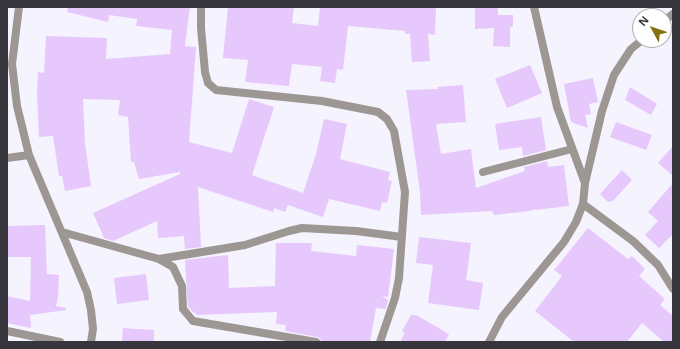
<!DOCTYPE html>
<style>
body{margin:0}
#map{position:relative;width:680px;height:349px;overflow:hidden;background:#f5f3fd;font-family:"Noto Sans",sans-serif}
canvas{display:block}
.frame{position:absolute;inset:0;border:8px solid #37363c;pointer-events:none}
.north{position:absolute;left:632px;top:8px;width:40px;height:40px;box-sizing:border-box;background:#fff;border:1px solid #afafb1;border-radius:50%;rotate:310deg;font-size:11px;font-weight:700;line-height:16px;text-align:center;color:#37363c}
.north::after{content:'';display:block;margin:auto;width:14px;height:18px;background:#857112;clip-path:polygon(50% 0,100% 100%,50% 72%,0 100%)}
</style>
<div id="map">
<canvas width="680" height="349"></canvas>
<div class="frame"></div>
<div class="north">N</div>
</div>
<script>
const g = document.querySelector('canvas').getContext('2d');
g.lineJoin = 'round';
function fillPath(path, color) {
  g.fillStyle = color;
  g.fill(path, 'evenodd');
}
function toPath(rows) {
  const path = new Path2D();
  for (const r of rows) {
    path.moveTo(r[0], r[1]);
    for (let i = 2; i < r.length; i += 2) path.lineTo(r[i], r[i + 1]);
  }
  return path;
}
function stroke(path, color, width, dash) {
  g.strokeStyle = color;
  g.lineWidth = width;
  g.lineCap = dash ? 'butt' : 'round';
  g.setLineDash(dash || []);
  g.stroke(path);
}
fillPath(toPath([
 [68,7,190,7,185,46,196,47,189,142,232,153,249,99,274,107,252,175,303,193,316,154,324,119,347,124,340,159,390,172,388,180,392,181,387,203,382,202,380,211,329,199,323,217,288,205,285,212,274,208,273,212,198,187,201,247,185,249,184,236,158,238,157,221,113,241,104,238,93,213,180,174,180,172,139,179,134,162,131,162,128,117,118,115,120,100,83,99,85,143,91,186,65,191,62,176,59,176,53,136,39,137,37,94,38,72,44,73,46,36,107,38,106,59,170,54,172,30,136,26,137,19,109,15,108,22,67,12],
 [228,7,294,7,292,23,318,26,320,7,436,7,435,35,428,34,430,61,412,62,410,34,405,34,405,31,348,26,343,70,337,69,335,83,320,81,322,67,292,64,289,86,245,82,248,60,223,58],
 [475,7,498,7,498,15,513,15,513,27,510,27,510,47,493,46,494,28,475,29],
 [530,65,542,93,507,108,495,79],
 [593,78,598,102,589,104,591,114,585,115,588,128,571,122,564,84],
 [463,85,466,122,436,124,441,154,471,149,476,188,525,171,524,167,547,161,548,167,564,165,569,206,535,210,536,209,529,211,494,215,492,211,421,215,420,192,406,90,438,89,437,87],
 [630,87,657,104,651,115,625,100],
 [541,117,546,150,523,156,522,147,499,150,495,124],
 [616,122,652,135,646,150,610,137],
 [673,146,673,176,658,163],
 [622,170,632,180,613,201,608,202,600,194],
 [673,183,673,234,659,248,645,235,658,221,648,212],
 [45,225,47,274,59,275,58,298,56,306,66,308,66,310,30,315,31,328,7,323,7,296,30,301,31,257,7,257,7,226],
 [588,228,628,259,632,256,645,269,639,276,665,299,660,305,673,316,673,342,664,342,642,323,627,342,574,342,535,311,562,276,554,270],
 [419,237,471,243,466,280,483,283,479,310,428,303,433,265,416,263],
 [276,243,312,243,311,251,356,256,357,245,394,249,388,297,382,296,388,300,386,309,376,308,370,342,321,342,320,338,317,337,285,331,286,325,276,324,277,312,196,315,196,313,194,313,188,307,185,260,228,255,229,288,275,286],
 [146,274,149,300,117,304,114,278],
 [411,315,416,315,449,334,445,342,400,342,405,333,402,331],
 [123,328,154,330,154,342,122,342]
]), '#e6c8fc');
stroke(toPath([
 [19,7,12,64,17,106,29,155,87,292,91,310,93,329,91,342],
 [201,7,201,28,205,72,208,83,216,90,322,101,378,112,387,119,394,131,405,192,399,278,395,298,380,342],
 [664,21,673,14],
 [7,158,29,155],
 [483,172,572,149],
 [585,183,602,111,614,75,631,49,642,40],
 [583,204,633,241,658,265,673,289],
 [62,232,159,259,173,267,182,286,183,309,193,321,316,342],
 [159,259,245,245,289,231,302,228,356,231,402,237],
 [7,331,60,342],
 [489,342,502,317,564,242,576,222,583,204,585,183,557,107,534,7]
]), '#9d9793', 8);
</script>
